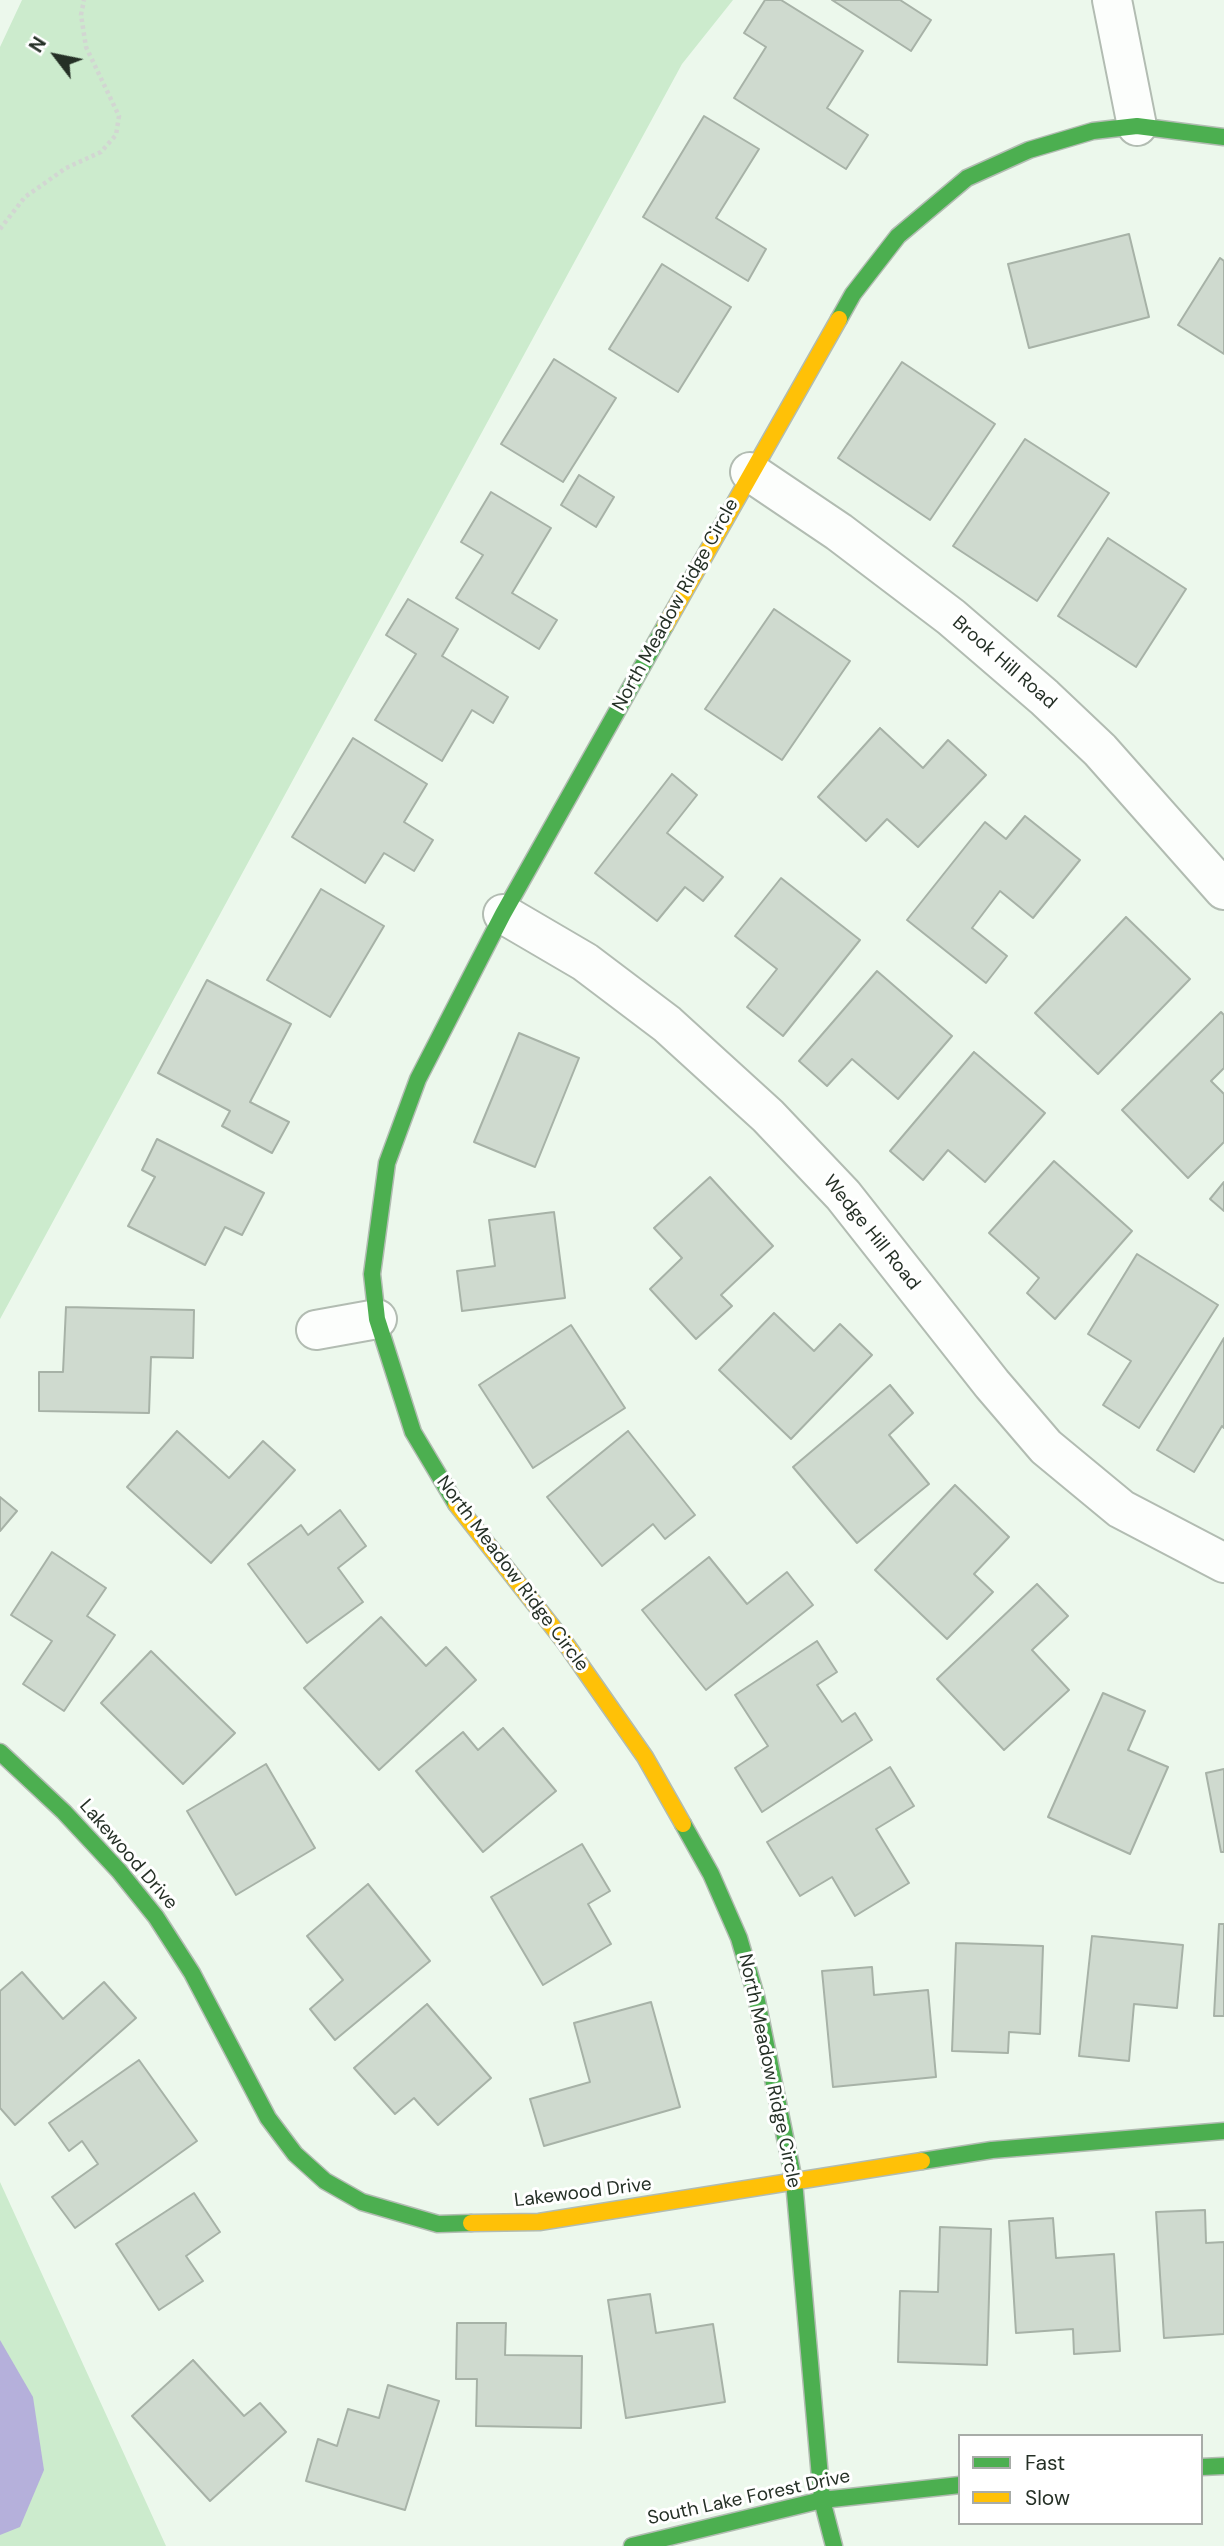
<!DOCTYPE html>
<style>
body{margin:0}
#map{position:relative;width:1224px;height:2546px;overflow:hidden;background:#ecf8ec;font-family:"DM Sans",sans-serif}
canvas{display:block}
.legend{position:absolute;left:958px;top:2434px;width:245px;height:91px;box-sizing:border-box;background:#fff;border:2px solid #a8aca8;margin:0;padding:9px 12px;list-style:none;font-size:21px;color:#253026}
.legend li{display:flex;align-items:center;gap:14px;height:35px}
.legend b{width:35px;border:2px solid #a8aca8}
.north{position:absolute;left:21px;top:21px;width:70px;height:70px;-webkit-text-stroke:5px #fff;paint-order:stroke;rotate:302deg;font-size:19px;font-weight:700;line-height:28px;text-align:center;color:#253026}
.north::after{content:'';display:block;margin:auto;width:24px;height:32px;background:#253026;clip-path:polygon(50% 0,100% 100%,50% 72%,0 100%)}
</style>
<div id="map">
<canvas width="1224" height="2546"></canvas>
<ul class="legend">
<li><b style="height:9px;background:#4caf50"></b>Fast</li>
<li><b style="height:9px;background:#ffc107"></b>Slow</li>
</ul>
<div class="north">N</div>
</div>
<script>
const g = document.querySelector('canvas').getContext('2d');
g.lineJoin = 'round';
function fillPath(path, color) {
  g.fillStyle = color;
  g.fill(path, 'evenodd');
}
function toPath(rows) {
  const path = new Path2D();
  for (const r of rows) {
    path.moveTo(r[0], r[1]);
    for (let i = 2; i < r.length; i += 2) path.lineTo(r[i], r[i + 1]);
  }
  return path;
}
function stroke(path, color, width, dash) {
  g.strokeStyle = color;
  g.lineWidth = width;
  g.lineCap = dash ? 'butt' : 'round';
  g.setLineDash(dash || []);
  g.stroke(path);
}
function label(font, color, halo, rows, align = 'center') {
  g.font = font + ' "DM Sans",sans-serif';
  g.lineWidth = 6;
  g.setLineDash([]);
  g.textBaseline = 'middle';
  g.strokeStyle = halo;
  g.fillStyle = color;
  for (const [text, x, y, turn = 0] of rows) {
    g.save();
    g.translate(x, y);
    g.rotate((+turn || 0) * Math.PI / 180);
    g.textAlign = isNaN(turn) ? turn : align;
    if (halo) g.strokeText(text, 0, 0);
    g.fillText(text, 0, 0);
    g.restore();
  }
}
fillPath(toPath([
 [22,0,733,0,682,64,0,1319,0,47],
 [0,2182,166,2546,0,2546]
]), '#ccebcd');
fillPath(toPath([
 [0,2340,33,2397,44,2470,20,2527,0,2535]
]), '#b5b0db');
const building = toPath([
 [765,0,781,0,863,51,827,108,868,135,846,169,734,98,766,47,744,33,765,0],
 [832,0,900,0,931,20,911,51,832,0],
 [704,116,759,149,716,218,766,249,748,281,643,217,704,116],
 [1129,234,1149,317,1029,348,1008,264,1129,234],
 [1220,258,1224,261,1224,354,1178,325,1220,258],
 [662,264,731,307,678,392,609,349,662,264],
 [554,359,616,398,563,482,501,444,554,359],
 [902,362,995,424,930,520,838,458,902,362],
 [1025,439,1109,493,1037,601,953,546,1025,439],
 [579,475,614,497,596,527,561,505,579,475],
 [491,492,551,528,512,593,557,620,539,649,456,598,483,555,461,542,491,492],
 [1108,538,1186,589,1136,667,1058,616,1108,538],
 [408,599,458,629,442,656,508,697,493,723,472,710,442,761,375,720,416,654,386,635,408,599],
 [774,609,850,661,782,760,705,709,774,609],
 [880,728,923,768,948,740,986,775,918,847,887,819,866,841,818,797,880,728],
 [353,738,427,784,404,822,433,840,414,871,384,853,365,883,292,837,353,738],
 [672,774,697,795,667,833,723,877,703,901,685,887,657,921,595,873,672,774],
 [1025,816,1080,860,1033,918,1000,891,972,928,1007,956,986,983,907,920,985,822,1006,839,1025,816],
 [781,878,860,940,783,1036,747,1007,777,969,735,936,781,878],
 [321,889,384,926,330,1017,267,980,321,889],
 [1126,917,1190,979,1098,1074,1035,1013,1126,917],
 [877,971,952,1036,898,1099,852,1059,827,1086,799,1061,877,971],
 [207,980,291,1024,250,1102,289,1122,272,1153,222,1126,230,1111,158,1073,207,980],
 [1221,1012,1224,1015,1224,1068,1211,1081,1224,1094,1224,1142,1188,1178,1122,1110,1221,1012],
 [519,1033,579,1058,535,1167,474,1142,519,1033],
 [974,1052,1045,1113,985,1182,948,1150,923,1180,890,1151,974,1052],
 [157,1139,264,1193,242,1235,225,1227,205,1265,128,1226,155,1177,142,1170,157,1139],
 [1054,1161,1132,1231,1055,1319,1027,1293,1039,1278,989,1233,1054,1161],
 [710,1177,773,1246,721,1295,732,1306,696,1339,650,1289,682,1258,654,1228,710,1177],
 [1224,1182,1224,1211,1210,1199,1224,1182],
 [554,1212,565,1298,462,1311,457,1271,495,1266,489,1220,554,1212],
 [1137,1254,1218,1305,1139,1428,1103,1405,1131,1361,1088,1334,1137,1254],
 [66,1307,194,1310,193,1358,151,1357,149,1413,39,1411,39,1372,63,1372,66,1307],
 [774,1313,814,1351,840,1324,872,1355,791,1439,719,1370,774,1313],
 [571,1325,625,1408,533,1468,479,1385,571,1325],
 [1224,1338,1224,1428,1222,1426,1194,1472,1157,1450,1224,1338],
 [890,1385,913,1413,889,1435,929,1484,857,1543,793,1467,890,1385],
 [177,1431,229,1478,263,1441,295,1470,211,1563,127,1487,177,1431],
 [628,1431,695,1515,665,1539,653,1524,602,1566,547,1497,628,1431],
 [955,1485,1009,1537,974,1574,993,1592,947,1639,875,1570,955,1485],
 [0,1497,17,1511,0,1531,0,1497],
 [340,1510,366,1546,338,1568,363,1602,307,1643,248,1564,301,1525,308,1535,340,1510],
 [52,1552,106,1588,87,1616,115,1635,64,1711,23,1684,52,1641,11,1615,52,1552],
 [709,1557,747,1604,787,1572,813,1605,706,1690,642,1610,709,1557],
 [1037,1584,1068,1616,1032,1650,1069,1690,1004,1750,937,1679,1037,1584],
 [381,1617,426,1666,446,1647,476,1680,379,1770,304,1688,381,1617],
 [817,1641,837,1672,817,1685,842,1722,855,1713,872,1740,762,1812,735,1768,768,1746,735,1695,817,1641],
 [151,1651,235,1733,183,1784,101,1703,151,1651],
 [1103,1693,1145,1711,1128,1750,1168,1767,1130,1854,1048,1817,1103,1693],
 [503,1728,556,1791,483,1852,416,1771,463,1732,478,1750,503,1728],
 [266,1764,315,1848,236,1895,187,1811,266,1764],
 [890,1767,914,1806,876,1829,909,1883,855,1916,832,1877,800,1896,767,1842,890,1767],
 [1224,1769,1224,1852,1221,1852,1206,1773,1224,1769],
 [582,1844,610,1891,588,1904,611,1944,543,1985,491,1897,582,1844],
 [368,1884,430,1961,335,2040,310,2009,343,1980,307,1936,368,1884],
 [1219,1924,1224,1924,1224,2016,1214,2016,1219,1924],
 [1092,1936,1183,1945,1177,2008,1134,2004,1129,2061,1079,2056,1092,1936],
 [956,1943,1043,1946,1040,2034,1009,2032,1008,2053,952,2051,956,1943],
 [872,1967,874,1995,928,1990,936,2077,833,2087,822,1971,872,1967],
 [22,1972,63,2019,104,1982,136,2018,15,2125,0,2108,0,1991,22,1972],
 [651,2002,680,2107,544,2146,530,2099,590,2082,574,2023,651,2002],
 [427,2004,491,2078,438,2125,414,2098,395,2114,354,2068,427,2004],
 [139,2060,197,2141,75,2228,52,2197,98,2164,82,2141,69,2151,49,2123,139,2060],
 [194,2193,220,2232,186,2256,203,2281,159,2310,116,2244,194,2193],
 [1205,2210,1206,2243,1224,2242,1224,2334,1164,2338,1156,2212,1205,2210],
 [1053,2218,1056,2258,1114,2254,1120,2351,1074,2354,1073,2329,1016,2333,1009,2221,1053,2218],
 [940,2227,991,2229,987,2365,898,2362,900,2291,938,2292,940,2227],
 [650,2294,656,2333,713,2324,725,2402,626,2418,608,2300,650,2294],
 [457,2323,506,2323,505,2355,582,2356,581,2428,476,2426,477,2379,456,2379,457,2323],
 [193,2360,244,2416,260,2403,286,2432,210,2501,132,2416,193,2360],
 [388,2385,439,2401,405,2510,306,2481,318,2439,337,2446,348,2409,379,2418,388,2385]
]);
fillPath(building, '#cfdacf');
stroke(building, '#a7b2a7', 2);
const street = toPath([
 [1112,0,1137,126],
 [750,472,839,532,951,617,1044,697,1100,750,1224,890],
 [503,914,585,962,667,1024,768,1116,843,1195,992,1384,1046,1447,1121,1509,1224,1563],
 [316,1330,377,1319]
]);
const fast = toPath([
 [839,319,853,294,898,236,967,178,1029,150,1093,131,1137,126,1224,137],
 [456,1504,413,1432,377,1319,372,1274,387,1163,418,1079,503,914,665,626],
 [0,1752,64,1812,119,1871,156,1917,192,1973,268,2118,295,2154,325,2181,362,2202,438,2224,471,2223],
 [683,1824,711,1874,739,1938,756,1996,794,2181,822,2500,834,2546],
 [922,2161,992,2150,1224,2131],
 [1201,2467,1224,2466],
 [632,2546,822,2500,960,2485]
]);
const slow = toPath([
 [665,626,839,319],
 [456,1504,566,1644,645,1757,683,1824],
 [471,2223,539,2222,922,2161]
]);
stroke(street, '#b2bcb2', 42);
stroke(fast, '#b2bcb2', 19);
stroke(slow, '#b2bcb2', 19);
stroke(toPath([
 [0,229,25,197,66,168,101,152,116,135,119,116,86,47,81,15,84,0]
]), '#d2d6d2', 4.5, [3.5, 3.5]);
stroke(street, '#fcfefc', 38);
stroke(fast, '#4caf50', 16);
stroke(slow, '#ffc107', 16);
label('19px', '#253026', '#fff', [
 ["North Meadow Ridge Circle",676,605,-61],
 ["Brook Hill Road",1004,663,41],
 ["Wedge Hill Road",871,1233,51],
 ["North Meadow Ridge Circle",512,1574,53],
 ["Lakewood Drive",128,1855,49],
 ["North Meadow Ridge Circle",769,2071,78],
 ["Lakewood Drive",583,2193,-7],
 ["South Lake Forest Drive",749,2498,-12]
]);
</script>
